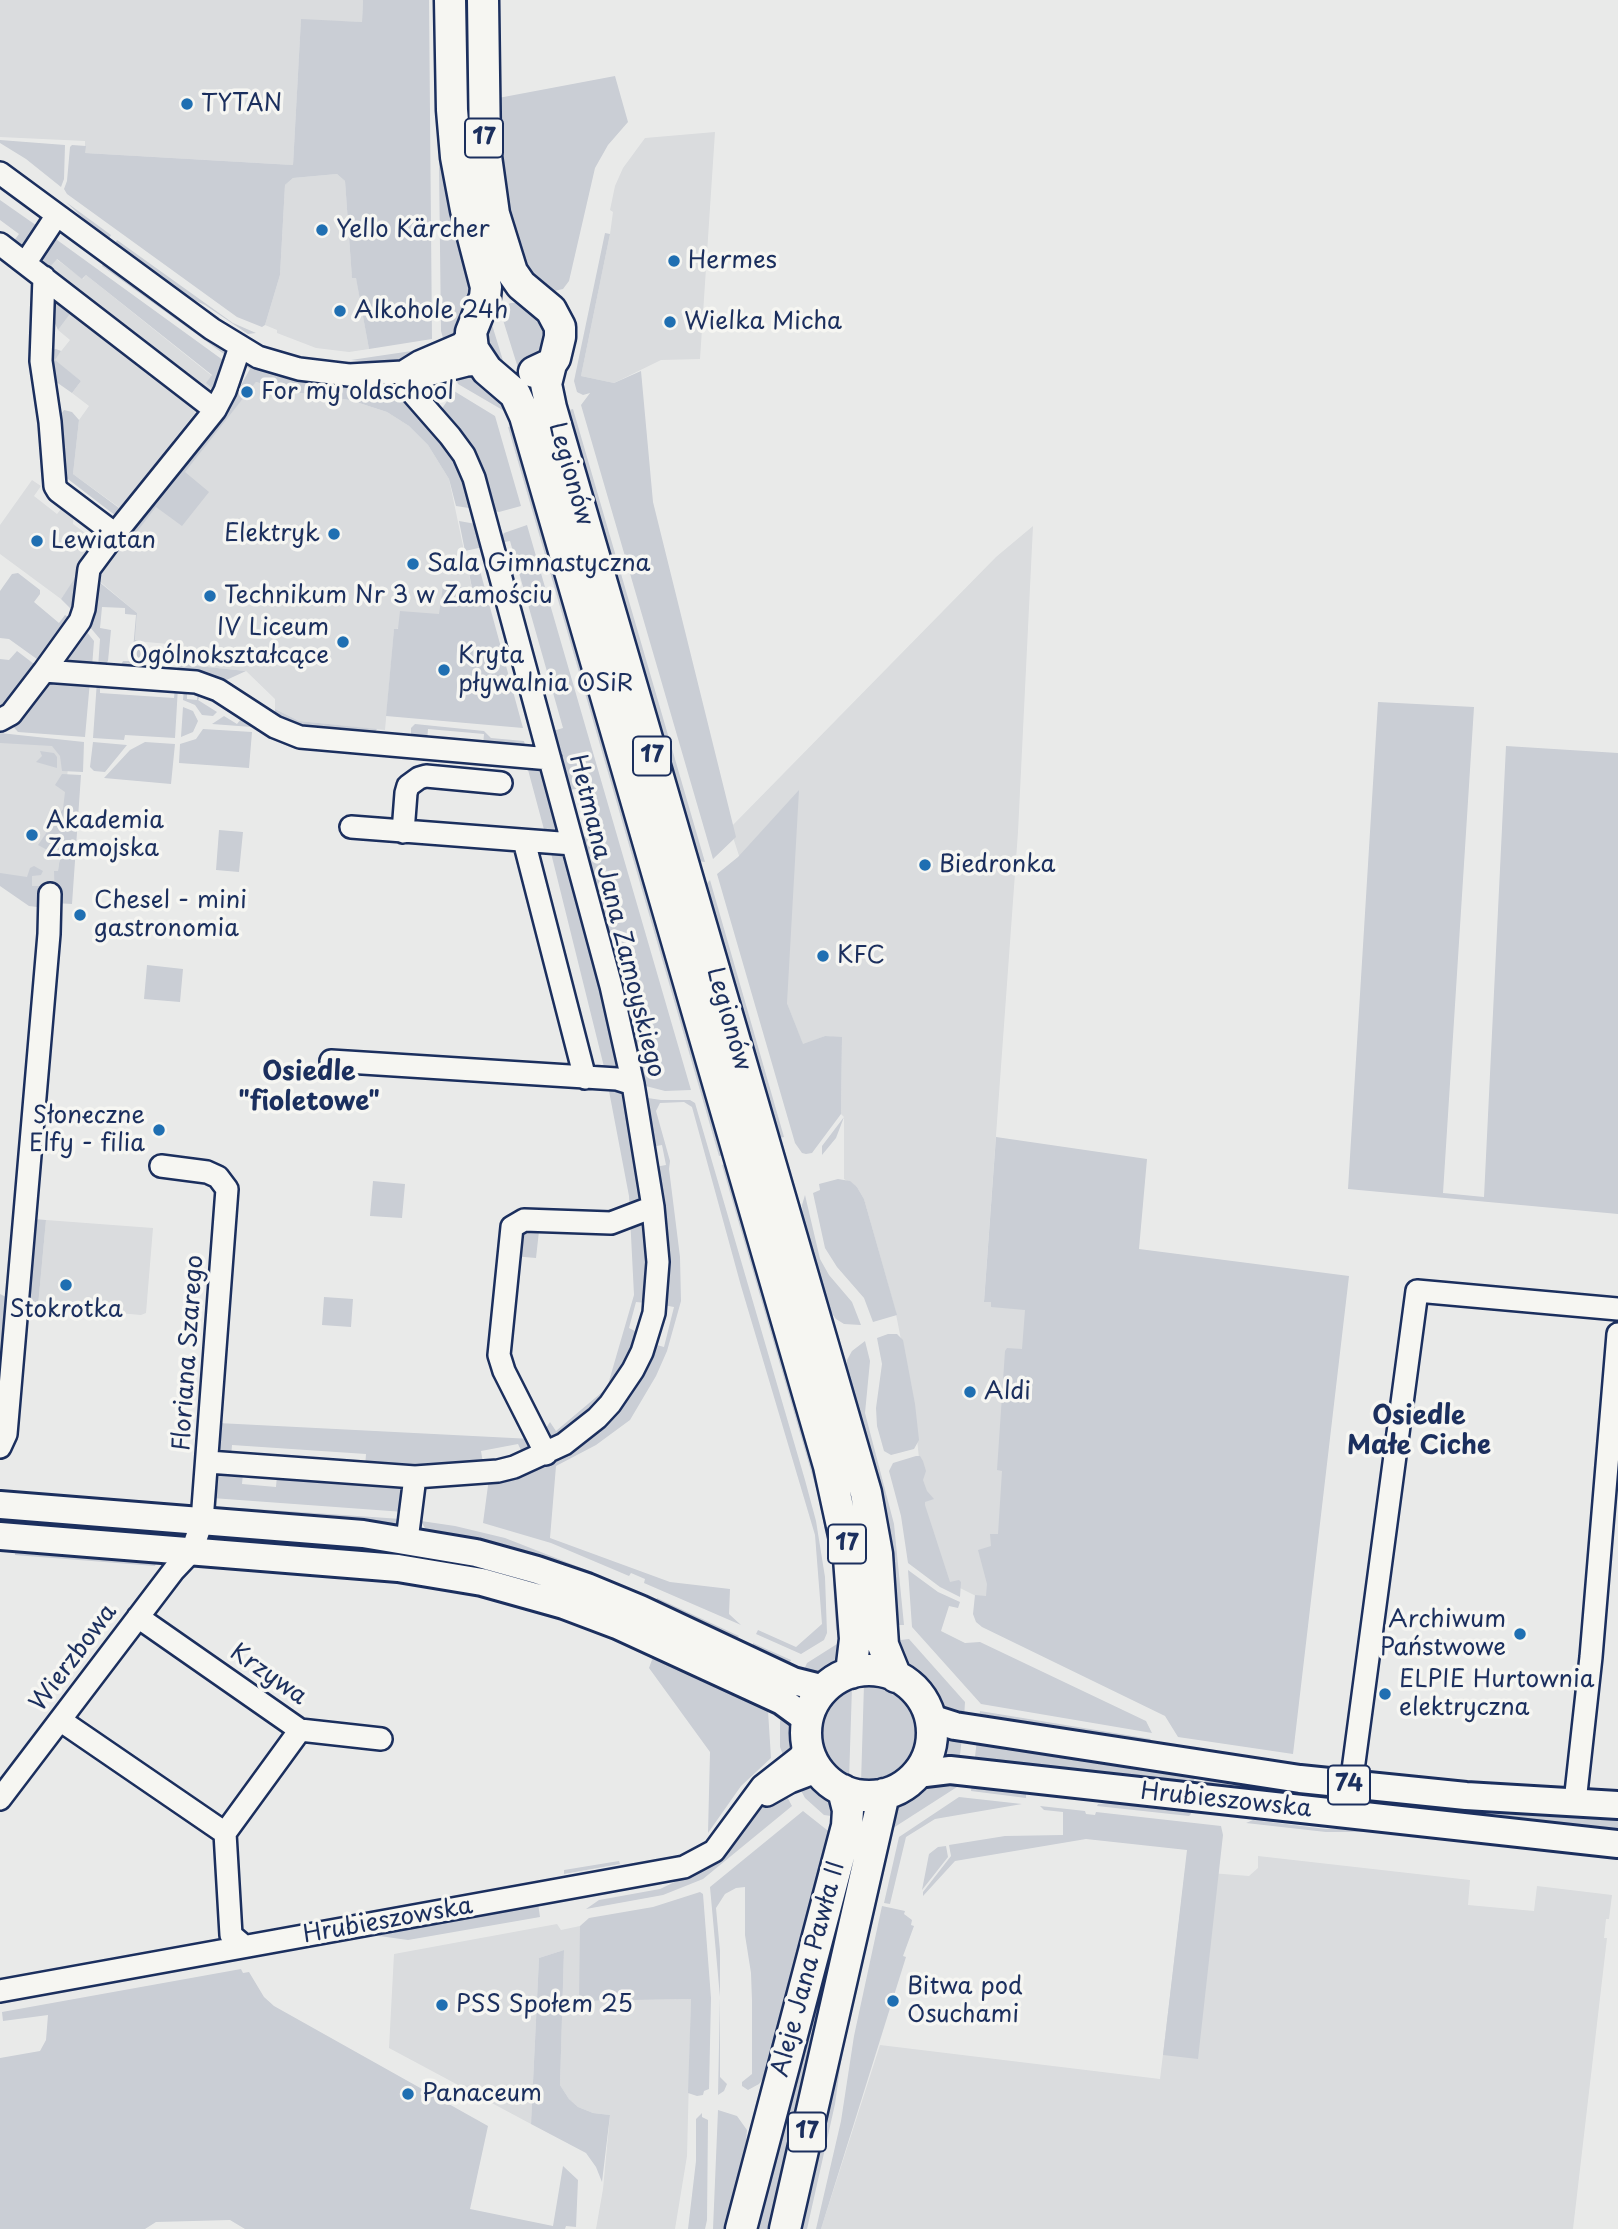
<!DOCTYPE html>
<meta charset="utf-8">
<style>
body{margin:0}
canvas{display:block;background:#e9eae9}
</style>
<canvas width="1618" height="2229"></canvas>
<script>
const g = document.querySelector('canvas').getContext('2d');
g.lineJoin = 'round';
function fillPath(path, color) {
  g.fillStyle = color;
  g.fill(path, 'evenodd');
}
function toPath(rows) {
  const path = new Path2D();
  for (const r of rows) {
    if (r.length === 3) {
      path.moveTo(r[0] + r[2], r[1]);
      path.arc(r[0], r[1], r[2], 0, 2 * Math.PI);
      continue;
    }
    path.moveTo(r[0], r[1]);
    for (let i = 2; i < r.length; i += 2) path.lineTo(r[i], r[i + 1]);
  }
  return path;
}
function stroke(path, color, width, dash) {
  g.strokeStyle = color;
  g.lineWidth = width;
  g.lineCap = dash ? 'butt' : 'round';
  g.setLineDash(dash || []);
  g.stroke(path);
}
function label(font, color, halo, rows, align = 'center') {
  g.font = font + ' "Playpen Sans",sans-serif';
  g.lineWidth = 7;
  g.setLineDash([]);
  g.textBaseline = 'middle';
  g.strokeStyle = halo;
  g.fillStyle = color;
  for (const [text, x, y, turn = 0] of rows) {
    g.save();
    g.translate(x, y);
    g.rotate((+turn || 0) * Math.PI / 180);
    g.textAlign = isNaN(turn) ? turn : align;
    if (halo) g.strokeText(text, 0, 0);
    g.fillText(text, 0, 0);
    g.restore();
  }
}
fillPath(toPath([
 [0,0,363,0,362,22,301,20,293,165,85,153,85,141,0,137],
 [715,132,700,359,661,360,614,383,581,376,610,234,613,212,610,210,615,186,623,168,645,138],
 [337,174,345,181,352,277,356,277,369,349,349,352,316,348,277,333,277,330,265,325,280,275,285,185,293,178],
 [56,259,83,279,86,275,212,376,214,389,120,508,73,474,79,420,89,406,72,393,81,381,54,360,70,340,58,330,73,310,55,295,65,280,49,268],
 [256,382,293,392,350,400,387,412,409,426,428,445,449,479,472,589,439,614,394,630,385,730,299,721,275,709,275,699,246,671,178,664,180,645,135,641,137,613,98,580,101,571,129,535,132,537],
 [32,480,41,486,34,496,57,514,65,504,74,511,73,524,96,541,98,529,105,537,61,599,0,554,0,525],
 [1033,526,1018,832,984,1301,1029,1305,994,1605,948,1582,924,1506,913,1401,895,1309,864,1199,857,1187,844,1179,844,1117,841,1114,842,1038,825,1036,803,1045,787,1003,730,828,996,557],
 [0,740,70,746,56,895,0,883],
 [46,1220,153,1228,146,1313,141,1315,38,1306],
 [1258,1856,1470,1880,1468,1905,1534,1911,1537,1886,1612,1895,1609,1919,1606,1919,1604,1938,1607,1938,1573,2229,821,2229,880,2045,1160,2079,1185,1871,1249,1876,1258,1868],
 [557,1924,561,1930,580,1926,580,2001,691,1999,687,2156,675,2229,596,2229,603,2189,610,2115,593,2113,578,2107,569,2099,560,2085,564,1950,539,1958,531,2124,389,2048,394,1954]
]), '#dadcde');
fillPath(toPath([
 [363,0,429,0,432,339,369,349,356,278,352,278,345,181,337,174,293,178,285,185,280,275,265,325,262,327,237,317,67,194,64,189,67,181,70,147,72,145,86,146,85,153,293,165,301,19,362,22],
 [437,0,476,286,461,326,454,337,445,345,441,331],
 [615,76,628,122,608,145,595,168,569,281,563,289,550,292,531,280,503,214,493,99],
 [0,140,65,145,64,179,61,187,26,159,0,143],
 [0,200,40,228,28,243,21,245,13,242,19,234,0,220],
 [66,202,111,235,108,241,102,236],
 [605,233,610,234,581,376,614,383,641,371,653,502,736,837,713,859,581,405,590,393,583,395,577,392,574,381],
 [53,237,227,363,218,393,206,383,212,375,86,275,82,279,57,259,49,268,44,265,39,257],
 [117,240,233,323,256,333,248,334,205,305,183,295,114,245],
 [105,260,227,350,228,357,102,266],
 [55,295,73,310,58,330,53,319,52,304],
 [511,303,522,303,546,323,546,349,526,367,518,368,499,307],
 [489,315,505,367,500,364,483,343],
 [432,348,405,360,386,363,351,360],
 [56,349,61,351,55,360,81,381,72,393,52,379,51,350],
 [245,361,367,388,401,401,420,415,459,464,473,506,469,508,456,506,449,479,428,445,409,426,387,412,350,400,293,392,256,382,185,472,209,492,182,526,156,507,132,538,129,536,101,571,98,581,137,613,135,640,143,641,141,670,123,668,121,665,123,661,132,661,136,615,125,614,125,608,102,607,100,628,111,630,108,661,102,668,98,668,100,639,89,626,95,609,99,574,227,410,250,369,242,363],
 [471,375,476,377,514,410,506,412,458,384,455,376],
 [442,380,446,391,436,406,431,401,430,393,432,387],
 [454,391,495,416,521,506,499,512,491,510,448,418,441,410],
 [573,409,705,862,696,861,562,412],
 [64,410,72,412,79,420,73,474,119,508,173,441,179,445,116,516,64,476,59,417],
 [518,424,729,1154,719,1156,508,427],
 [459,521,476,524,483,547,465,551],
 [527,525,623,856,691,1090,665,1091,638,1084,580,839,589,834,576,789,568,790,550,732,563,728,510,541,499,543,504,533],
 [476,556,523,728,386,716,394,629,398,629,400,611,439,614,443,586,472,588,466,558],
 [83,566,78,608,70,608,61,599],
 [18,573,40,590,40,594,34,602,59,623,65,615,68,617,70,624,41,662,9,639,0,638,0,591,12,574],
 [86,631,94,641,92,667,62,662],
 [17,651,38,667,6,709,0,709,0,659,9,660],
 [178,664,246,671,222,682,177,673],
 [47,681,90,681,85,737,18,732,10,723],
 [97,681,100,682,100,693,174,698,175,687,178,687,175,738,125,735,124,740,93,738],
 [184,688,187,688,187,699,197,700,198,689,203,690,198,700,217,712,213,716,202,715,195,705,183,700],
 [1378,702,1474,707,1443,1193,1484,1197,1506,746,1618,753,1618,1214,1348,1189],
 [183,707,193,711,198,721,193,732,181,737],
 [275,709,299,721,377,729,373,734,310,730,275,718],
 [244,715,253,721,252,727,212,724,224,716,237,724],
 [415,724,484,731,491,738,524,741,526,749,483,746,484,734,428,729,427,741,411,736,411,728],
 [203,729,252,732,249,768,179,763,180,744,196,739],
 [0,733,84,742,83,772,62,771,60,756,52,746,0,743],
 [93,742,127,745,105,772,94,771,90,767],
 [145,742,175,744,171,784,104,778,130,750],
 [40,751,54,753,57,757,57,768,36,762,42,756],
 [527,766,543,767,558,823,555,831,546,837],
 [62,774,81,775,72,904,55,903,54,871,58,871,60,857,38,845,63,809,65,792,55,785],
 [799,790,787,1003,803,1044,825,1036,842,1037,841,1114,812,1153,806,1154,802,1153,795,1143,717,874,738,857],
 [219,830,243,832,239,872,216,870],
 [554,850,565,853,597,960,617,1059,615,1069,606,1075,551,853],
 [34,866,43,871,41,875,32,876,32,886,44,886,45,908,29,906,0,886,0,873,27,877,30,868],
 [710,880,784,1137,780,1138,752,1041,726,982,704,886],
 [147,965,183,969,180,1002,144,999],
 [609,1091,625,1093,636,1145,650,1271,646,1303,636,1302,629,1328,639,1333,630,1358,601,1402,550,1443,544,1431,550,1422,556,1431,607,1388,634,1295,629,1196],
 [641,1097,661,1100,690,1100,695,1103,805,1480,816,1521,825,1577,827,1633,824,1640,801,1654,756,1634,758,1630,796,1647,822,1624,815,1535,741,1286,692,1107,684,1102,660,1103,656,1111,670,1161,669,1169,680,1257,681,1301,667,1351,656,1376,630,1420,596,1445,556,1466,550,1538,670,1582,730,1589,729,1614,741,1625,644,1583,645,1579,631,1573,629,1576,551,1543,483,1523,489,1478,543,1464,653,1344,664,1347,674,1307,663,1305,655,1167,666,1165,662,1145,651,1147],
 [844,1117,836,1138,822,1155,822,1146],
 [996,1137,1147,1159,1139,1249,1349,1276,1293,1754,1178,1737,1165,1716,982,1627,976,1622,973,1614,975,1595,986,1596,987,1584,978,1550,991,1546,990,1534,998,1534,1002,1471,997,1470,1005,1351,1007,1348,1022,1349,1025,1310,991,1307,991,1302,984,1302],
 [732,1163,823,1477,845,1630,836,1630,832,1565,818,1495,722,1165],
 [838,1179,850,1181,857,1187,864,1199,897,1315,873,1322,864,1298,837,1267,825,1248,813,1193,820,1190,819,1184],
 [373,1181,405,1184,402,1218,370,1216],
 [805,1195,820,1259,829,1275,852,1302,861,1325,844,1324,836,1319,830,1311,803,1217,802,1205],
 [34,1219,46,1220,38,1306,25,1305],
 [523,1230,539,1231,536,1258,512,1256],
 [0,1294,8,1298,2,1356,0,1357],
 [324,1297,353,1299,351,1327,322,1325],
 [888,1334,897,1334,903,1340,915,1404,919,1440,914,1449,891,1455,884,1451,877,1426,876,1408,882,1364,877,1338],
 [865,1341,870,1361,865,1413,894,1524,904,1625,892,1625,879,1484,847,1370,847,1360,852,1351],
 [218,1423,532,1439,535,1446,523,1454,518,1444,481,1451,483,1463,458,1466,365,1467,366,1454,232,1445,231,1458,222,1458,216,1451],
 [916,1456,920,1456,923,1461,926,1471,923,1480,927,1491,934,1499,925,1502,925,1505,950,1582,959,1580,961,1582,960,1597,940,1587,908,1563,901,1516,889,1471,893,1463],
 [219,1473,243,1473,242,1484,276,1487,277,1475,394,1485,403,1489,404,1512,212,1498,216,1475],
 [242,1508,401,1519,394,1528,239,1516,239,1509],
 [0,1514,161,1530,161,1537,0,1528],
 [421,1521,455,1526,505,1538,602,1576,601,1578,570,1572,427,1532],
 [207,1532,371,1543,502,1568,624,1619,205,1541],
 [15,1550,158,1559,155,1566,15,1555],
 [908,1570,938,1592,960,1602,958,1608,949,1606,941,1631,965,1643,980,1642,1146,1721,1152,1733,981,1704,912,1627],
 [657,1598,739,1636,735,1640,703,1630,656,1601],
 [909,1639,965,1702,964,1719,946,1712,937,1704,927,1687,910,1672,893,1641],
 [753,1643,791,1660,787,1669,753,1651],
 [845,1643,842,1661,830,1672,816,1676,802,1674,807,1663,837,1644],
 [653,1657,768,1711,771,1758,741,1786,708,1833,710,1752,649,1668],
 [864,1684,881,1684,896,1691,909,1701,917,1716,920,1732,918,1747,913,1761,904,1772,892,1779,874,1784,861,1783],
 [852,1687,849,1780,836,1771,826,1759,820,1745,819,1733,821,1720,827,1708,837,1695],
 [980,1711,1151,1739,1146,1744,979,1722],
 [783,1713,791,1724,795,1739,793,1748,785,1760,780,1747,780,1721],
 [947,1735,962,1737,959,1764,940,1760],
 [977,1739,1195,1774,1193,1789,974,1766],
 [1205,1776,1618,1815,1618,1836,1204,1790],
 [957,1781,957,1787,890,1830,893,1811,896,1806,930,1784],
 [972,1783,1026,1792,1026,1798,971,1791],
 [799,1787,824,1792,830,1798,838,1817,824,1815,805,1798],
 [784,1791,792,1806,703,1879,663,1895,586,1909,599,1900,660,1889,704,1868,730,1847,759,1808],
 [959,1797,1022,1804,935,1819,906,1837,890,1904,884,1903,899,1837],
 [1131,1801,1192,1807,1191,1814,1189,1816,1097,1806,1098,1804],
 [1040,1806,1085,1811,1086,1814,1095,1815,1096,1812,1221,1826,1223,1835,1198,2059,1163,2055,1187,1850,1086,1839,955,1861,923,1896,923,1892,951,1856,949,1845,1005,1836,1063,1835,1063,1812,1044,1810],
 [803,1811,827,1830,836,1833,818,1898,793,1965,764,2077,759,2084,748,2090,742,2086,742,2082,752,2074,752,2001,751,1973,745,1935,745,1887,736,1888,725,1894,716,1908,720,1951,720,2077,727,2084,724,2091,718,2095,720,1997,710,1887],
 [1253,1820,1326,1829,1373,1829,1524,1845,1527,1847,1385,1832,1326,1832,1246,1823],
 [852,1836,865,1839,777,2229,757,2229,765,2172],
 [881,1844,888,1845,845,2033,835,2104,807,2229,803,2229,830,2107,838,2038],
 [946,1846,948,1857,922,1890,929,1854,938,1847],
 [619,1861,620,1864,564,1874,564,1870],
 [700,1892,703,1894,711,1998,709,2089,704,2091,703,2095,697,2096,688,2093,691,1999,579,2001,580,1926,589,1918,653,1907],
 [538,1903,540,1917,408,1940,379,1936,383,1931],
 [882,1906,905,1911,904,1914,912,1920,911,1925,914,1926,903,1956,906,1957,821,2229,816,2229,841,2121,854,2036],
 [564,1950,560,2085,569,2099,578,2107,593,2113,610,2115,602,2182,596,2167,586,2153,531,2124,539,1958],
 [241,1969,243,1973,249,1972,264,1997,274,2006,488,2126,470,2209,553,2226,563,2166,578,2180,576,2227,566,2226,565,2229,245,2229,230,2220,156,2222,145,2229,0,2229,0,2058,40,2051,46,2040,48,2015,3,2021,2,2012],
 [718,2110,737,2116,747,2130,746,2142,726,2229,713,2229],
 [702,2113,702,2117,708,2120,707,2220,705,2229,688,2229,696,2161,696,2119]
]), '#caced5');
const minor = toPath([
 [0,173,212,329,258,357,299,369,349,375,403,372,424,376,467,365,482,364],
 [0,244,215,410,115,534],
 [26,262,57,215],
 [44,277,41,361,50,422,55,486,58,491,115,534,89,569,84,609,80,621,44,671],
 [403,372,419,362,461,344,471,332],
 [215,410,225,391,240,347],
 [0,720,11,714,44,671,196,682,218,690,275,727,300,737,550,759],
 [351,827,573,844],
 [403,832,406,793,408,786,419,778,426,776,501,783],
 [524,841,585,1078],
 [331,1061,617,1079,633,1084],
 [0,1447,6,1434,49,934,50,894],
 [546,1454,504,1371,499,1355,512,1227,524,1220,611,1223,653,1207],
 [208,1462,415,1477,498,1471,514,1467,564,1444,597,1418,610,1404,633,1370,642,1352,654,1313,658,1262,653,1207,633,1084,611,986,474,478,464,455,450,436,408,388,403,372],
 [407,1540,415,1477],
 [138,1617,300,1730,381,1739],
 [60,1720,225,1833],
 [1351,1785,1417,1291,1618,1309],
 [767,1795,790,1782,819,1771],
 [0,1799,174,1570,192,1551,202,1521,227,1189,218,1177,207,1172,161,1166],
 [1575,1802,1591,1657,1618,1334],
 [244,1946,231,1935,225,1833,300,1730],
 [0,1991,684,1867,714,1851,762,1786,799,1757,808,1746]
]);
const major = toPath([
 [0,1505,363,1534,476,1553,537,1570,587,1587,640,1609,793,1681,825,1689],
 [0,1536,398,1568,482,1582,564,1605,617,1625,782,1701,808,1720],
 [930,1718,955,1726,1300,1779,1466,1796,1618,1805],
 [917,1774,950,1770,1618,1844]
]);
const highway = toPath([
 [450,0,452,110,456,157,466,210,486,287,485,297,471,332,473,349,487,370,515,394,525,416,829,1466,849,1558,855,1639,851,1673],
 [483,0,485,149,494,214,512,272,521,285,551,310,560,327,560,337,555,358,551,364,534,372],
 [551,364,546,384,551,408,866,1493,877,1554,883,1645,896,1677],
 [869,1733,63],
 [741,2229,847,1826,848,1810,843,1790],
 [785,2229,884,1794]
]);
stroke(minor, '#1b2f5e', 26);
stroke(major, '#1b2f5e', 32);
stroke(highway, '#1b2f5e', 35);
stroke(minor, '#f6f6f2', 21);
stroke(major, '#f6f6f2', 26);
stroke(highway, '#f6f6f2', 30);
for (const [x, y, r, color] of [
 [187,104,7,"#1f6fb2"],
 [322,230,7,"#1f6fb2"],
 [674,261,7,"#1f6fb2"],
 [340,311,7,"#1f6fb2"],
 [670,322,7,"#1f6fb2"],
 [247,392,7,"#1f6fb2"],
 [334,534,7,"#1f6fb2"],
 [37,541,7,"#1f6fb2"],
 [413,564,7,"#1f6fb2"],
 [210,596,7,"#1f6fb2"],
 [343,642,7,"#1f6fb2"],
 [444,670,7,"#1f6fb2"],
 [32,835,7,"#1f6fb2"],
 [925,865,7,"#1f6fb2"],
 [80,915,7,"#1f6fb2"],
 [823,956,7,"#1f6fb2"],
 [159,1130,7,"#1f6fb2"],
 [66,1285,7,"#1f6fb2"],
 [970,1392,7,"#1f6fb2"],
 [1520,1634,7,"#1f6fb2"],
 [1385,1694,7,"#1f6fb2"],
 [893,2001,7,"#1f6fb2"],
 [442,2005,7,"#1f6fb2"],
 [408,2094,7,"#1f6fb2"]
]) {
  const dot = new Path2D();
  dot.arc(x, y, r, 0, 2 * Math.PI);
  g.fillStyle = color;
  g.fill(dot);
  stroke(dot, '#f6f6f2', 2.5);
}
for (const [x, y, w] of [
 [484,138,38],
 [652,756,38],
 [847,1544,38],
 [1349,1785,42],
 [807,2132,38]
]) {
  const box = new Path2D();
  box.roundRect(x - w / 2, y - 19.5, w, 39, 5);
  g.fillStyle = '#f6f6f2';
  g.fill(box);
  stroke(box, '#1b2f5e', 2);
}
label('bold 23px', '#1b2f5e', null, [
 ["17",484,138],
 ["17",652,756],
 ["17",847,1544],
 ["74",1349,1785],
 ["17",807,2132]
]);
label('24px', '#1b2f5e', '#f6f6f2', [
 ["TYTAN",201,104],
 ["Yello Kärcher",336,230],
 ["Hermes",688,261],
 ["Alkohole 24h",354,311],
 ["Wielka Micha",684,322],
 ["For my oldschool",261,392],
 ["Elektryk",320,534,"right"],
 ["Lewiatan",51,541],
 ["Sala Gimnastyczna",427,564],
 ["Technikum Nr 3 w Zamościu",224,596],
 ["IV Liceum",329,628,"right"],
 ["Ogólnokształcące",329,656,"right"],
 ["Kryta",458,656],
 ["pływalnia OSiR",458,684],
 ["Akademia",46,821],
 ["Zamojska",46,849],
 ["Biedronka",939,865],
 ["Chesel - mini",94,901],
 ["gastronomia",94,929],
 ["KFC",837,956],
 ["Słoneczne",145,1116,"right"],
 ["Elfy - filia",145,1144,"right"],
 ["Stokrotka",66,1310,"center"],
 ["Aldi",984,1392],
 ["Archiwum",1506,1620,"right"],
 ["Państwowe",1506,1648,"right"],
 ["ELPIE Hurtownia",1399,1680],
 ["elektryczna",1399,1708],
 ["Bitwa pod",907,1987],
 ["Osuchami",907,2015],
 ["PSS Społem 25",456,2005],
 ["Panaceum",422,2094]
], 'left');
label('24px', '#1b2f5e', '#f6f6f2', [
 ["Legionów",570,474,74],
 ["Hetmana Jana Zamoyskiego",616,916,76],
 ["Legionów",728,1019,74],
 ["Floriana Szarego",189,1353,-86],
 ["Wierzbowa",74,1658,-53],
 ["Krzywa",268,1675,35],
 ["Hrubieszowska",1226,1801,6],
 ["Hrubieszowska",388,1921,-10],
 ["Aleje Jana Pawła II",809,1969,-75]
]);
label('bold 26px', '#1b2f5e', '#f6f6f2', [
 ["Osiedle",309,1073],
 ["\"fioletowe\"",309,1103],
 ["Osiedle",1419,1417],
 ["Małe Ciche",1419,1447]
]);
</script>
